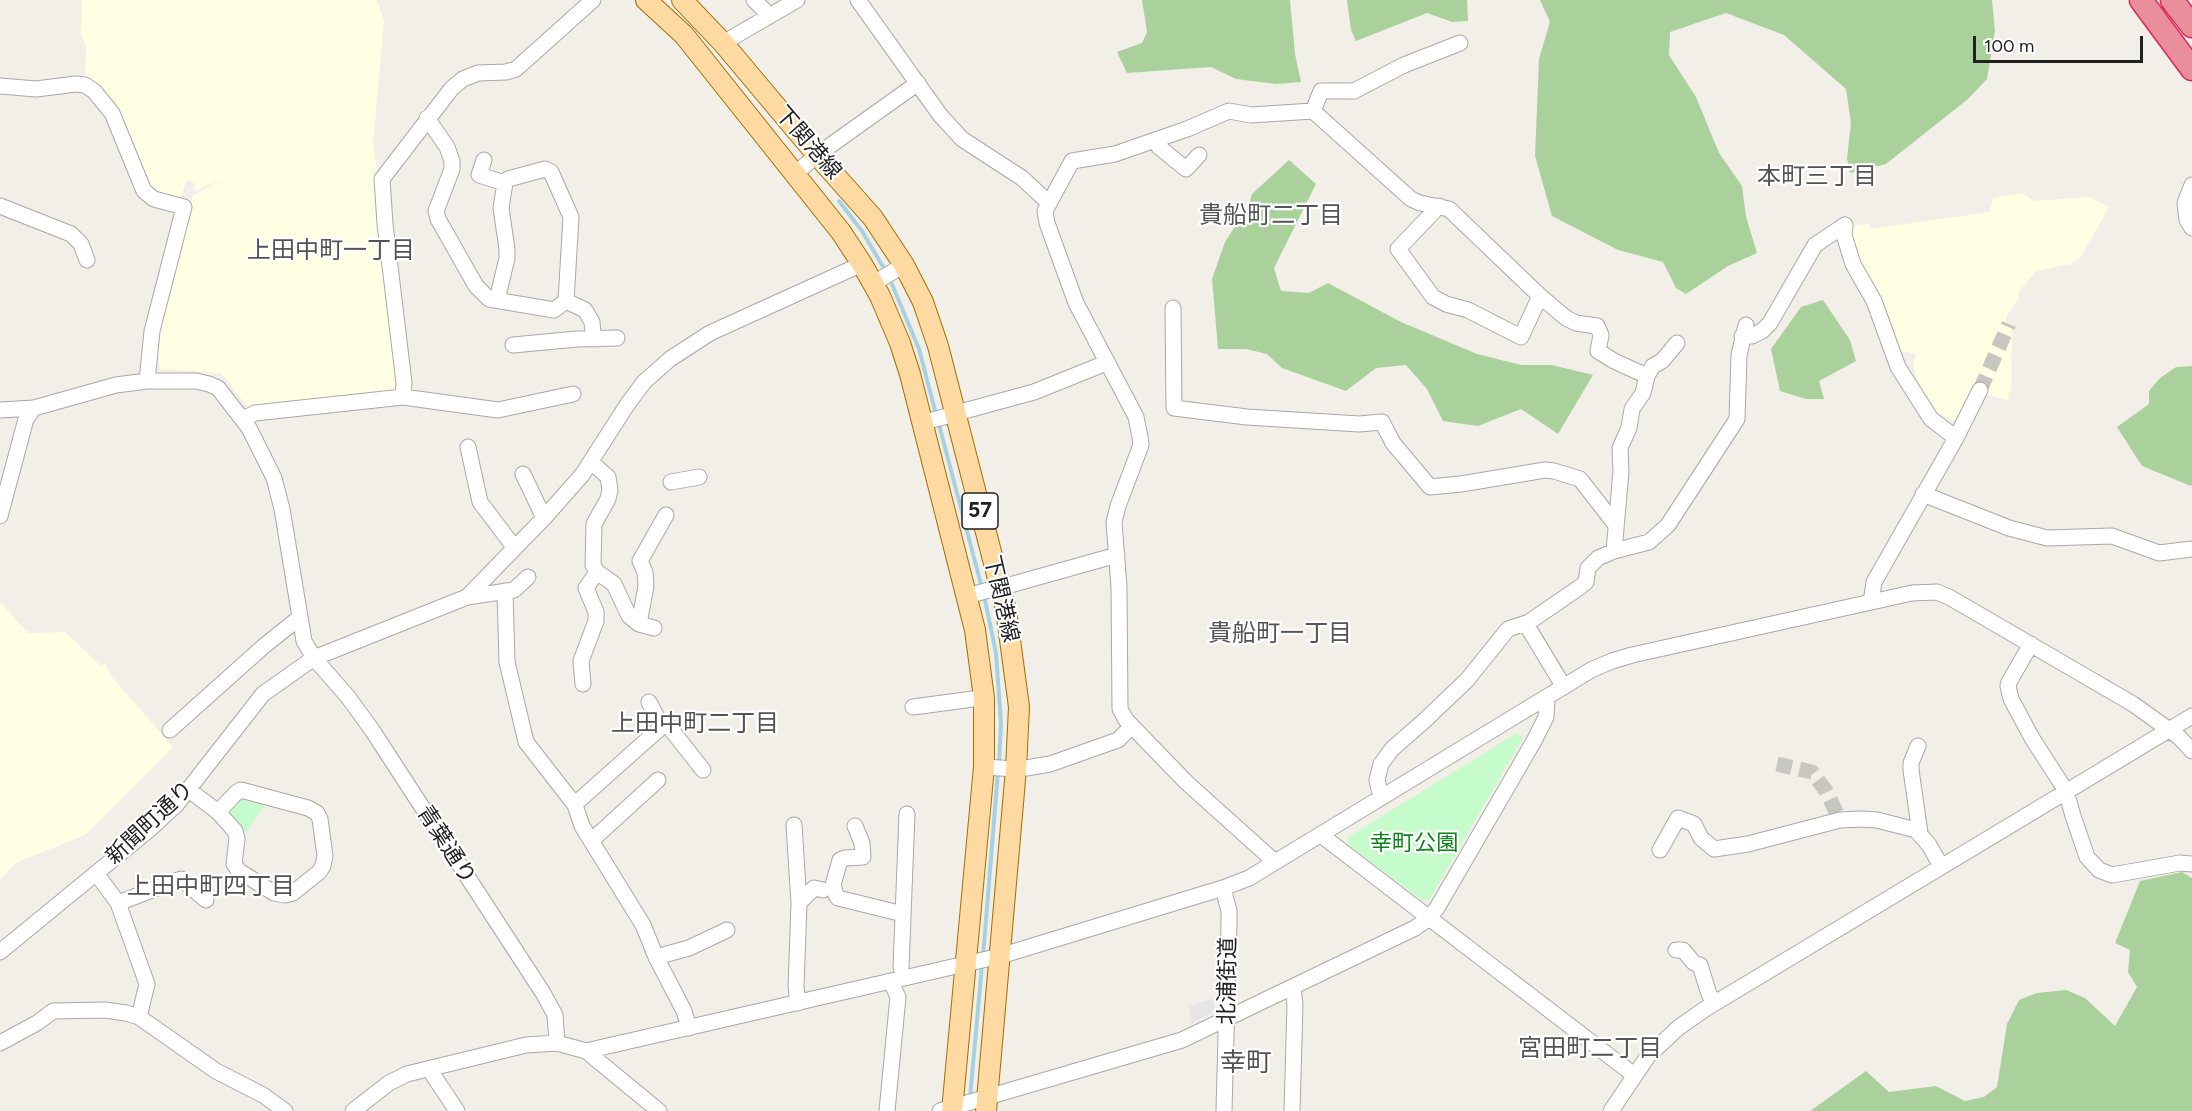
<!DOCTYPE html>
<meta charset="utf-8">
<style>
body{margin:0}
#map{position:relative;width:2192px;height:1111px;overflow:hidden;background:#f2efe8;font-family:Figtree,sans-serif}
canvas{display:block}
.scale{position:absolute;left:1973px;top:36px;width:170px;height:27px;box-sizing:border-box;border:3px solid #212121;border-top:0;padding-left:8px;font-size:18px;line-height:21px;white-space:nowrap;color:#212121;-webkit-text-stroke:4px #fff;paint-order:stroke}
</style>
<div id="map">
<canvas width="2192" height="1111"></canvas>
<div class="scale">100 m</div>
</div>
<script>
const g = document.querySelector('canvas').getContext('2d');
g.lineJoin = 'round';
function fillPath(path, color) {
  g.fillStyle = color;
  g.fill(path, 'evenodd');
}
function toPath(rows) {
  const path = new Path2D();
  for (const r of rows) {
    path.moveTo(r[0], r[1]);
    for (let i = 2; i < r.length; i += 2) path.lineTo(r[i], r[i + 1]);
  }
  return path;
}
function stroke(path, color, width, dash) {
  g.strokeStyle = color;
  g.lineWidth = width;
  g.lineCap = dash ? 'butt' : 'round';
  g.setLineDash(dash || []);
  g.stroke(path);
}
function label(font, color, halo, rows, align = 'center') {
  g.font = font + ' Figtree,"Noto Sans JP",sans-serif';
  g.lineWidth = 4.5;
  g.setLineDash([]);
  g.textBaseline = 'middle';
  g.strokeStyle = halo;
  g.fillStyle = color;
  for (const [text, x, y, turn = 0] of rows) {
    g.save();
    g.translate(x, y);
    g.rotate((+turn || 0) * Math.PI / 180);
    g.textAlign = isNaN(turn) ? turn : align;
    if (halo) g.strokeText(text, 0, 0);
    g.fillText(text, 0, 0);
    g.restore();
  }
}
fillPath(toPath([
 [82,0,377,0,384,21,373,144,377,170,399,386,391,393,249,409,221,373,160,369,156,339,193,195,225,179,194,191,195,184,187,179,180,200,154,195,85,78,86,45,81,34],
 [2022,193,2034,201,2089,197,2109,207,2081,257,2071,264,2036,271,2019,291,2019,298,2006,317,2006,322,2012,324,2011,388,2008,400,1988,395,1975,386,1958,420,1951,420,1937,412,1917,380,1913,365,1916,354,1902,351,1897,353,1862,272,1848,229,1851,226,1869,224,1870,229,1990,212,1993,198],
 [0,602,28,633,65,632,101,666,105,663,111,676,173,747,85,835,15,863,0,880]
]), '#feffe3');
fillPath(toPath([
 [1142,0,1290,0,1295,54,1301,82,1276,84,1236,79,1211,67,1127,73,1117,52,1142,43,1147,32],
 [1347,0,1467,0,1468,21,1452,22,1427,13,1356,41,1351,30],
 [1540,0,1992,0,1995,31,1987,79,1968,99,1886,164,1850,173,1847,158,1851,123,1846,89,1784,35,1726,13,1670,32,1669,55,1696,97,1719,153,1742,186,1746,217,1757,253,1728,266,1686,294,1676,288,1663,262,1618,250,1552,216,1535,156,1539,59,1550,22],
 [1289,160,1316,184,1274,268,1281,291,1309,293,1328,283,1401,322,1477,354,1521,365,1552,365,1593,375,1558,434,1521,409,1478,426,1443,421,1427,389,1406,365,1376,368,1346,391,1282,368,1267,354,1246,349,1218,349,1212,279,1225,242,1249,204,1252,194],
 [1823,300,1850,340,1856,361,1819,381,1824,399,1806,399,1780,391,1771,349,1801,307],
 [2192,366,2192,485,2191,486,2142,466,2117,427,2149,404,2149,391,2160,378,2176,367],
 [2182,872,2192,878,2192,1111,1810,1111,1866,1071,1889,1092,1936,1086,1965,1101,1984,1097,1997,1087,2007,1024,2019,1000,2037,993,2066,990,2085,998,2115,1026,2137,987,2128,972,2130,950,2115,943,2140,881]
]), '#aad19c');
fillPath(toPath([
 [1517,733,1523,738,1429,900,1422,900,1349,846,1348,837],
 [241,797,268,801,243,836,228,816,230,809]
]), '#c6fbcc');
fillPath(toPath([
 [1214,998,1214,1010,1211,1013,1192,1023,1189,1007]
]), '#e5e5e5');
stroke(toPath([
 [839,201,862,231,885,270],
 [889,277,919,349,936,414],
 [938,421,982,588],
 [984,595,996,653,1001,724,999,763],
 [983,957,998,771],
 [970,1098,982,965]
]), '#a8d1e0', 4);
stroke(toPath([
 [1980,390,2009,324],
 [1777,764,1812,772,1826,791,1840,820]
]), '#c8c6c0', 15, [15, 8]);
const minor = toPath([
 [754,0,769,15],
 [858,0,940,115,962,139,1022,178,1049,203],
 [723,43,797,0],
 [0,86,36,89,76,84,85,85,94,91,112,113,144,191,154,199,184,207,152,331,147,381],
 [1313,111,1321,91,1354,91,1404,65,1460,43],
 [427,118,447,147,452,161,452,169,436,211,438,219,476,286,489,299,554,310,566,301,571,217,551,172,545,169,508,179,505,183,501,208,507,249,507,258,497,300],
 [1155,140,1159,147,1186,169,1199,155],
 [484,160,479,175,505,183],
 [795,174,817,155,918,83],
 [2192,185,2185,203,2187,220,2192,228],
 [0,206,71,234,81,244,87,260],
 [1439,206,1398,249,1433,297,1446,304,1468,310,1521,337,1540,296],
 [1845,225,1844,235,1853,264,1874,301,1898,367,1931,419,1956,438],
 [874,283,904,265],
 [566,301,585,310,592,322,593,333,596,339],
 [1173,308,1174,408,1247,417,1359,424,1382,422,1393,443,1430,487,1461,484,1545,470,1554,471,1580,479,1615,524],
 [1742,336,1752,336,1762,331,1770,323,1815,245,1845,225],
 [513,345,577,339,617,338],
 [403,397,404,383,385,224,382,179,452,88,463,79,478,73,506,72,516,69,593,0],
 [0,410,34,408,116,385,147,381,196,381,209,384,218,388,249,428,274,478,282,509,304,641,314,658,348,697,372,730,543,993,555,1015,557,1043],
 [964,411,1034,392,1106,363],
 [243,419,255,413,403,397,498,410,573,394],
 [921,423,955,414],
 [468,447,480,502,514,547],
 [591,462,608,477,610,490,608,499,594,524,593,565,597,572,614,584,629,616,639,624,654,628],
 [523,474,544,518],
 [671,482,699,477],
 [1923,494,2009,528,2047,538,2112,536,2159,553,2192,549],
 [0,516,26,419,34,408],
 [1614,551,1621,471,1620,448,1629,428,1632,409,1643,393,1647,376,1653,366,1662,361,1677,343],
 [1010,585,1117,555],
 [505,591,507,662,526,742,575,805,582,826,643,925,656,957,684,1011,689,1028],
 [967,596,1000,587],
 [467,597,514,590,528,577],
 [1871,602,1874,582,1956,438,1980,390],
 [1529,622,1529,629,1564,687],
 [639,624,646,586,645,572,640,561,666,515],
 [2031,644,2009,682,2008,686,2011,699,2032,738,2066,791,2073,816,2087,857,2099,870,2112,875,2180,863,2192,864],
 [583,684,581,661,596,621,596,612,586,588,597,572],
 [649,702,662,727],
 [913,707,973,699],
 [170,730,264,646,299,618],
 [1918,746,1911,763,1911,770,1920,833],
 [984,767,1016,769],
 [1026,768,1050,764,1118,740,1132,726],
 [189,790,218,812,237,792,241,790,308,808,317,813,320,819,325,856,323,866,319,872,293,893,285,895,274,893,239,871,234,864,237,839,235,831,218,812],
 [1381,798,1377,780,1381,764,1392,749,1424,721,1467,680,1508,629,1529,622,1580,587,1586,582,1588,568,1598,558,1614,551,1649,542,1668,525,1737,419,1739,355,1746,325],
 [575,804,666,723,703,770],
 [794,825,799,903,796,987,798,1003],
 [855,826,862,843,863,857,845,858,840,860,833,885,836,895,838,898,903,914],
 [1321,835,1634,1075],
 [591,841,658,780],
 [1660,850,1678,818,1694,824,1701,838,1714,849,1748,844,1840,820,1861,819,1877,820,1916,830,1929,845,1941,866],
 [1275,862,1186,782,1126,720,1120,709,1119,587,1114,522,1118,506,1141,445,1140,437,1136,417,1076,303,1047,223,1045,211,1072,161,1115,154,1187,129,1229,111,1251,115,1313,111,1411,199,1420,203,1449,209,1540,296,1566,318,1576,323,1597,326,1601,335,1598,351,1614,361,1647,376],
 [96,873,118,903,147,984,139,1017],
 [1223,888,1229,911,1229,923,1224,1111],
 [118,903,181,879,206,900],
 [799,903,814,888,823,890],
 [1676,950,1683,950,1694,963,1700,965,1709,994,1715,1003],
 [0,952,150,829,177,804,263,694,314,658,467,597,544,518,582,475,627,405,644,382,670,359,710,333,862,264],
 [656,957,689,948,727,930],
 [901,968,907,814],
 [0,1043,37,1023,53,1011,105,1010,126,1013,139,1017,216,1071,263,1095,285,1111],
 [586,1051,1000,956,1223,888,1249,878,1591,670,1612,661,1632,655,1912,593,1937,592,1949,597,2133,704,2179,737,2192,751],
 [429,1069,457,1111],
 [353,1111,389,1083,407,1074,526,1045,557,1043,586,1051,659,1111],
 [887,1111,898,997,891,982],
 [940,1111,1182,1040,1415,928,1428,919,1437,908,1534,741,1546,717,1547,698],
 [1292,1111,1295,1005,1293,987],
 [1611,1111,1648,1056,1678,1028,1705,1009,2192,716]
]);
const major = toPath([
 [646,0,684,35,841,232,862,264,880,296,900,343,910,374,975,630,984,698,984,767,952,1111],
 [682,0,723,43,817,155,873,218,904,265,923,302,938,346,1006,610,1019,707,1016,769,986,1111]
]);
const highway = toPath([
 [2141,0,2192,69],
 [2172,0,2192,26]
]);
stroke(minor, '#a8a8a8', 17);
stroke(major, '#9e7000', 22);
stroke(highway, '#df255d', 25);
stroke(minor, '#fff', 15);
stroke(major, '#fed9a1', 20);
stroke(highway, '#e98f9c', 22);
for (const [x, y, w] of [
 [980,511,36]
]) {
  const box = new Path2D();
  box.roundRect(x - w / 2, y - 18, w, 36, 4.5);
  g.fillStyle = '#fff';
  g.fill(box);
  stroke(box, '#212121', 1.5);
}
label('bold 21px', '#212121', null, [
 ["57",980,511]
]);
label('22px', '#212121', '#fff', [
 ["下関港線",808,143,49],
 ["下関港線",1001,599,77],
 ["新聞町通り",150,823,-43],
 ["青葉通り",446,845,57],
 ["北浦街道",1228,981,-89]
]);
label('22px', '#0a8519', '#fff', [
 ["幸町公園",1414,844]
]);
label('24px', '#545454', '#fff', [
 ["本町三丁目",1817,177],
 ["貴船町二丁目",1271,216],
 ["上田中町一丁目",331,251],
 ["貴船町一丁目",1280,634],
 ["上田中町二丁目",695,724],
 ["上田中町四丁目",211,887],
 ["宮田町二丁目",1590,1049]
]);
label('26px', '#545454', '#fff', [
 ["幸町",1246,1063]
]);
</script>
